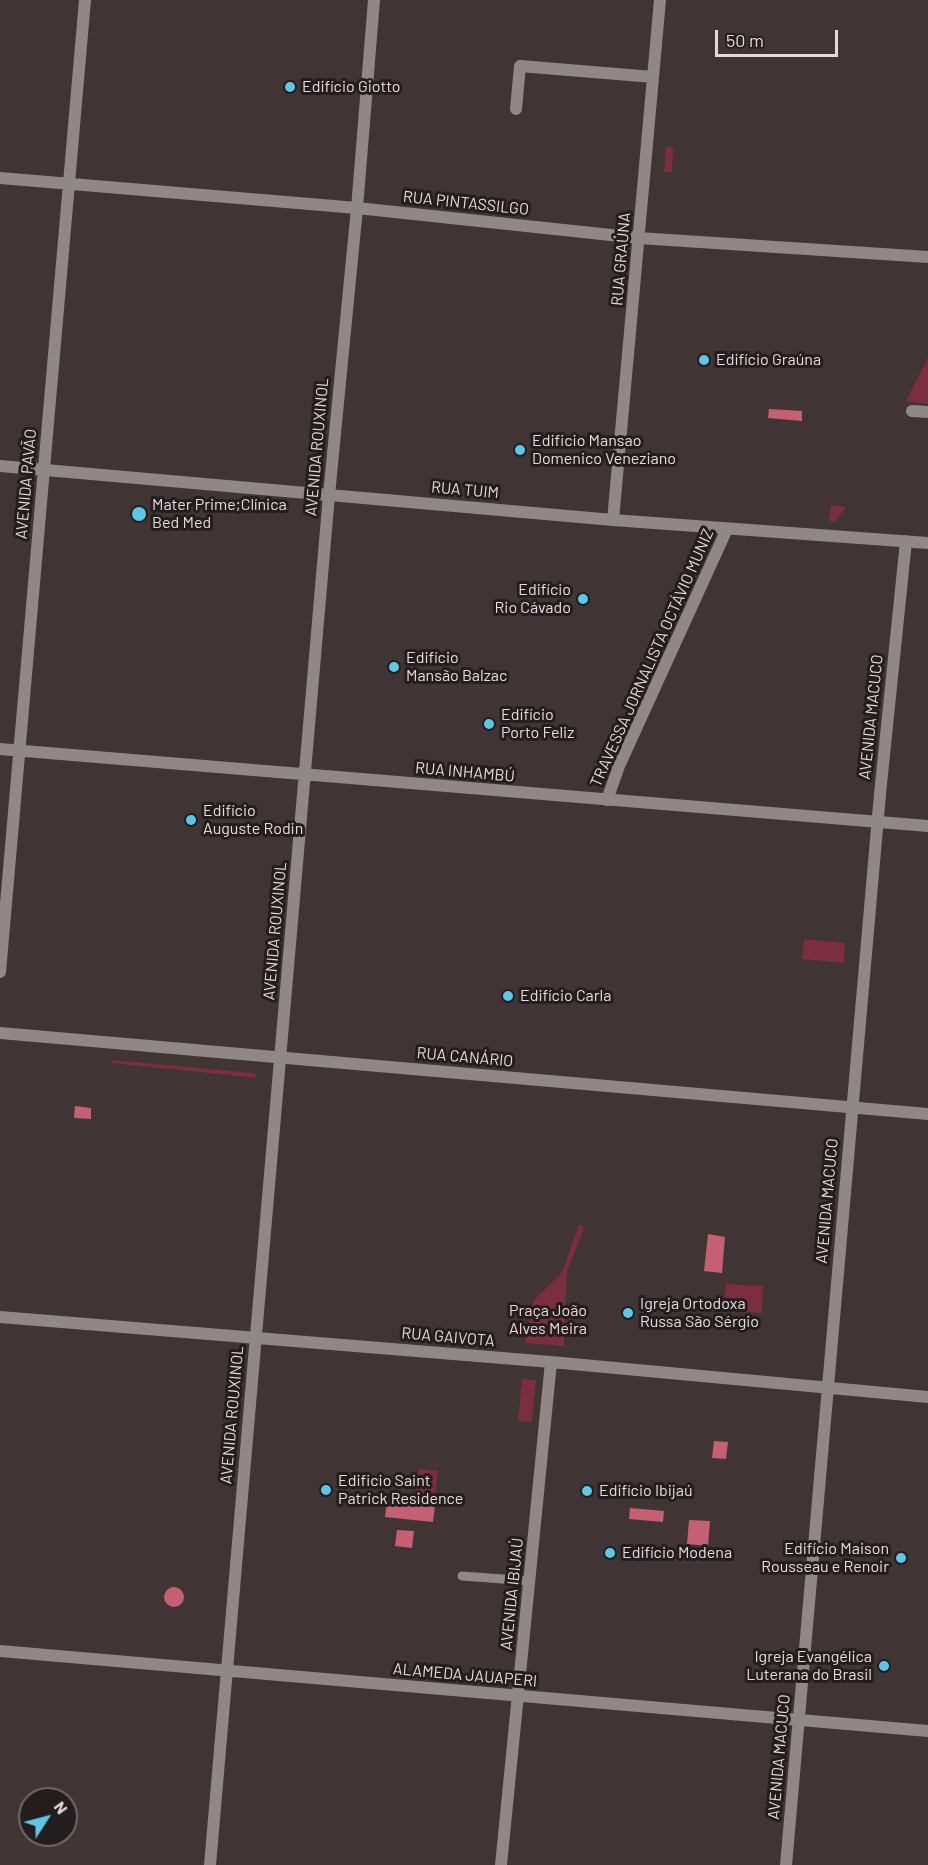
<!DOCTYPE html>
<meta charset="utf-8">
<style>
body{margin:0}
#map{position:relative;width:928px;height:1865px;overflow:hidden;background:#413435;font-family:Barlow,sans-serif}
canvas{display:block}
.north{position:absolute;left:18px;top:1787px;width:60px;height:60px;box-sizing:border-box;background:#241d1e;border:2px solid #70696a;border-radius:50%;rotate:54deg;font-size:16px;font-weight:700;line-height:24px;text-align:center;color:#e3dadb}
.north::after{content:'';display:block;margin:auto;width:21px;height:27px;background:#5bc8e7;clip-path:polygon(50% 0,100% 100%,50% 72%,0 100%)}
.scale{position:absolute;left:715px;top:30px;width:123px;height:27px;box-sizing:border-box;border:3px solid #e3dadb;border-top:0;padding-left:8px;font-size:18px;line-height:21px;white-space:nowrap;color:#e3dadb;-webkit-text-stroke:4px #241d1e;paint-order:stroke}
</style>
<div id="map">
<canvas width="928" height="1865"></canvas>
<div class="north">N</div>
<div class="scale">50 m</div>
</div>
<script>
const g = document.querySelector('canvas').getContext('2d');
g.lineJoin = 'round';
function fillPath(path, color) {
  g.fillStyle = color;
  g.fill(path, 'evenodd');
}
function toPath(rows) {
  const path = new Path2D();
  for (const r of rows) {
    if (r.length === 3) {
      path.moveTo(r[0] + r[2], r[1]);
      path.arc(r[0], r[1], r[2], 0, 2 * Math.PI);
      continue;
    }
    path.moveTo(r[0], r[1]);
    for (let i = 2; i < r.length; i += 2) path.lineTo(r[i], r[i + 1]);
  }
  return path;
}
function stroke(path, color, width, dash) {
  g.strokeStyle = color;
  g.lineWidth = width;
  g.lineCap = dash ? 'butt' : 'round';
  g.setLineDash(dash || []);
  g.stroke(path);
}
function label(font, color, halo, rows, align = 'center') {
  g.font = font + ' Barlow,sans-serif';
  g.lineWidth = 6;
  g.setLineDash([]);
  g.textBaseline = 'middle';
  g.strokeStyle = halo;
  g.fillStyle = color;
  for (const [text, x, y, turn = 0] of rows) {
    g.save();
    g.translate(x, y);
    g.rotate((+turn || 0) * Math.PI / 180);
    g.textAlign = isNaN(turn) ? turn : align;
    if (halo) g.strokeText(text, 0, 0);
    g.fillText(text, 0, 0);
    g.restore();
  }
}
fillPath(toPath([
 [666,147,673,147,672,172,664,172],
 [928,358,928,404,906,401],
 [831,505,846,507,835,522,829,521],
 [804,939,845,943,844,963,802,959],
 [112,1060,253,1073,258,1078,112,1063],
 [579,1225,583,1225,583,1231,567,1271,564,1346,525,1343,534,1300,562,1273],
 [726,1284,763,1286,762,1313,725,1310],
 [522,1379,536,1380,532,1422,518,1421],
 [419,1469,438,1471,435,1496,416,1494]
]), '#7c2e3f');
fillPath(toPath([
 [769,409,802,411,802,421,768,418],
 [75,1106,91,1108,91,1119,74,1118],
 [708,1234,725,1237,722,1273,704,1271],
 [714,1441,728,1442,726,1459,712,1458],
 [387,1501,435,1505,433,1522,385,1517],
 [630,1508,664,1511,663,1522,629,1519],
 [689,1520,710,1521,708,1546,687,1544],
 [397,1530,414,1531,412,1548,395,1546],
 [174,1597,10]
]), '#c56073');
stroke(toPath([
 [462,1576,530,1581]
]), '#8f8788', 9);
stroke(toPath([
 [516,109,520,66,653,77],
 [0,178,357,208,639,238,928,257],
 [912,411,928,412],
 [0,466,613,520,928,543],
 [613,520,660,0],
 [0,749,928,826],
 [607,800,619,766,727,529],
 [0,972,85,0],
 [0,1033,928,1114],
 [0,1317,551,1362,928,1397],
 [0,1651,928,1731],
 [210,1865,329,495,357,208,374,0],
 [501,1865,551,1362],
 [786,1865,880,794,906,541]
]), '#8f8788', 12);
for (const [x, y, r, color] of [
 [290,87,6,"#5bc8e7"],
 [704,360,6,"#5bc8e7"],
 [520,450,6,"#5bc8e7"],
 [139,514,8,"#5bc8e7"],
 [583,599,6,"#5bc8e7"],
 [394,667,6,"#5bc8e7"],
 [489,724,6,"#5bc8e7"],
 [191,820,6,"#5bc8e7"],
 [508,996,6,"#5bc8e7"],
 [628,1313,6,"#5bc8e7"],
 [326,1490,6,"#5bc8e7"],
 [587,1491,6,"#5bc8e7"],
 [610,1553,6,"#5bc8e7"],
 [901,1558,6,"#5bc8e7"],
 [884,1666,6,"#5bc8e7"]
]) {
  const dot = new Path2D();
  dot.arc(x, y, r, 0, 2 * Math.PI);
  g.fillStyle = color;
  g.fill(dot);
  stroke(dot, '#241d1e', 2);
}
label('16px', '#e3dadb', '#241d1e', [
 ["Edifício Giotto",302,87],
 ["Edifício Graúna",716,360],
 ["Edificio Mansao",532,441],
 ["Domenico Veneziano",532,459],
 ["Mater Prime;Clínica",152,505],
 ["Bed Med",152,523],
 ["Edifício",571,590,"right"],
 ["Rio Cávado",571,608,"right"],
 ["Edifício",406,658],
 ["Mansão Balzac",406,676],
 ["Edifício",501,715],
 ["Porto Feliz",501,733],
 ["Edifício",203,811],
 ["Auguste Rodin",203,829],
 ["Edifício Carla",520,996],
 ["Igreja Ortodoxa",640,1304],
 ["Russa São Sérgio",640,1322],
 ["Edificio Saint",338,1481],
 ["Patrick Residence",338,1499],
 ["Edifício Ibijaú",599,1491],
 ["Edifício Maison",889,1549,"right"],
 ["Rousseau e Renoir",889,1567,"right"],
 ["Edifício Modena",622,1553],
 ["Igreja Evangélica",872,1657,"right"],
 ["Luterana do Brasil",872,1675,"right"]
], 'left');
label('16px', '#e3dadb', '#241d1e', [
 ["RUA PINTASSILGO",466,203,6],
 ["RUA GRAÚNA",621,259,-85],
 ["AVENIDA ROUXINOL",317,447,-85],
 ["AVENIDA PAVÃO",26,484,-85],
 ["RUA TUIM",465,490,5],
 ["TRAVESSA JORNALISTA OCTÁVIO MUNIZ",652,658,-66],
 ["AVENIDA MACUCO",871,717,-84],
 ["RUA INHAMBÚ",465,772,5],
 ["AVENIDA ROUXINOL",275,931,-85],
 ["RUA CANÁRIO",465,1057,5],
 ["AVENIDA MACUCO",827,1201,-85],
 ["RUA GAIVOTA",448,1337,5],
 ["AVENIDA ROUXINOL",232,1415,-85],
 ["AVENIDA IBIJAÚ",512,1594,-84],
 ["ALAMEDA JAUAPERI",465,1675,5],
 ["AVENIDA MACUCO",779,1757,-85]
]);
label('16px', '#eed2d5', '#241d1e', [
 ["Praça João",548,1311],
 ["Alves Meira",548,1329]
]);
</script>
